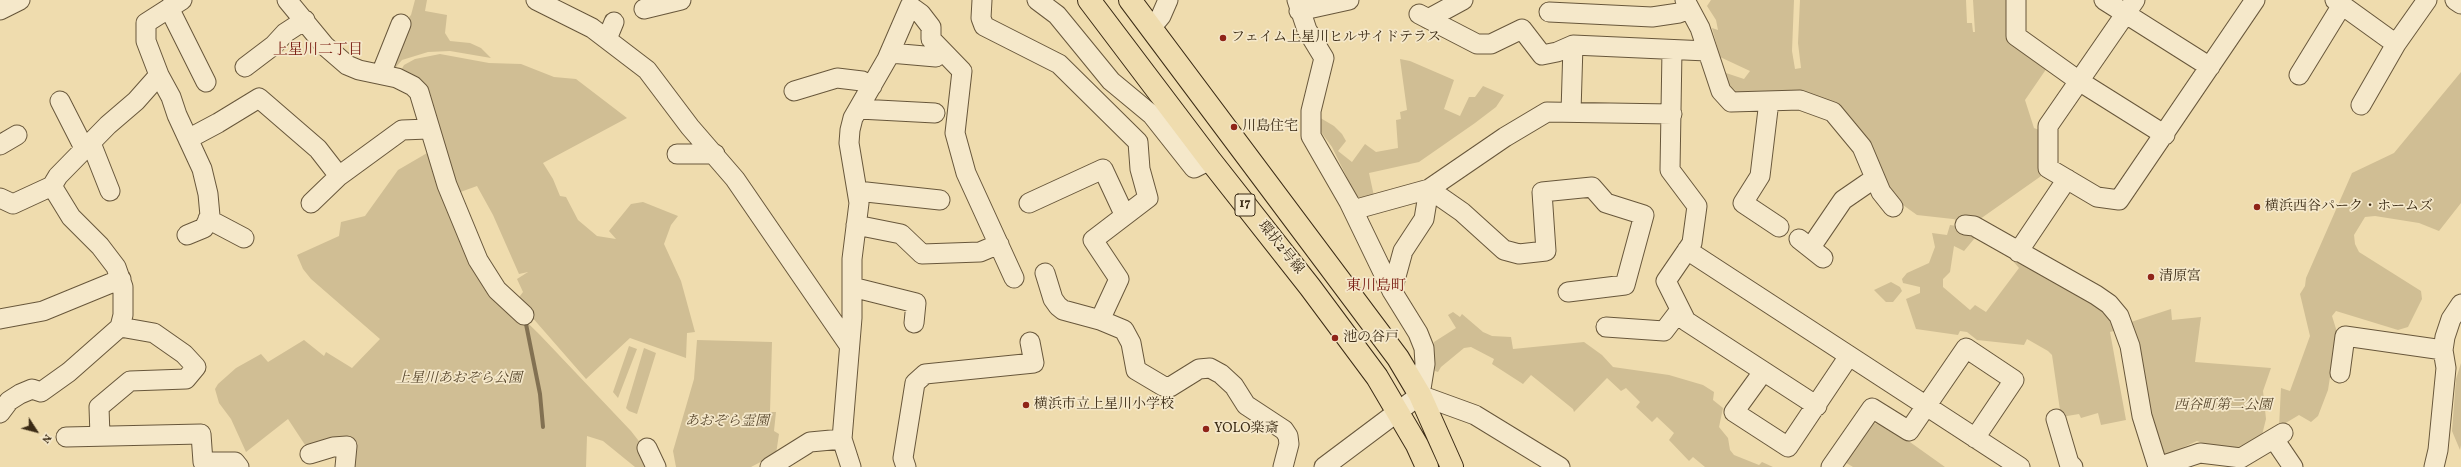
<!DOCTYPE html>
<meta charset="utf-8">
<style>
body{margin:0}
#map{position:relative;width:2461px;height:467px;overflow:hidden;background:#efdcae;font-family:Vollkorn,serif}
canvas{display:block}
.north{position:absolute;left:16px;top:411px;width:40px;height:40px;-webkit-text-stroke:3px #f5e8ca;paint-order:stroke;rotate:126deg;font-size:11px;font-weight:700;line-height:16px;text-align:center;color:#3b2b15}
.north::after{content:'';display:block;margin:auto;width:14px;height:18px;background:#3b2b15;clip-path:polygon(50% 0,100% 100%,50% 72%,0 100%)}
</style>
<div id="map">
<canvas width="2461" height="467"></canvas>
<div class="north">N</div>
</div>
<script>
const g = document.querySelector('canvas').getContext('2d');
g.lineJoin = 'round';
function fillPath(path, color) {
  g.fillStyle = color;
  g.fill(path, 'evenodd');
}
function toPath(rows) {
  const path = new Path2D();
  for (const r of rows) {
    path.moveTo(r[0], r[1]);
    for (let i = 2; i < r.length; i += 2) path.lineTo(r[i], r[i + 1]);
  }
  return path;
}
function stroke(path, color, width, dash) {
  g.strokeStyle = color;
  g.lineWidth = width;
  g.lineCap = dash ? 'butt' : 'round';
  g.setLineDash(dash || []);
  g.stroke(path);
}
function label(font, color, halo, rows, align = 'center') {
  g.font = font + ' Vollkorn,"Noto Serif JP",serif';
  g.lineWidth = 3.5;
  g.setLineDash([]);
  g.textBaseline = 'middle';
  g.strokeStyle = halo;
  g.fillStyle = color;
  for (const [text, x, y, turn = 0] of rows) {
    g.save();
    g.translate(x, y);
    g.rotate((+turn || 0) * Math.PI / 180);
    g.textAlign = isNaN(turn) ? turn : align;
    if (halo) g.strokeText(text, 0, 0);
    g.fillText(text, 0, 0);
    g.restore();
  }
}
fillPath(toPath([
 [415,0,427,0,425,11,447,15,445,33,450,41,470,43,481,48,491,58,450,51,428,52,402,60,391,73,404,23,411,15],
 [1711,0,1794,0,1792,51,1795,69,1801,68,1798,43,1800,0,1966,0,1967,23,1972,23,1973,32,1975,32,1973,0,2012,0,2011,37,2049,65,2025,100,2034,128,2042,131,2044,174,1973,224,1953,219,1917,215,1896,200,1841,111,1734,98,1720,71,1744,79,1750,71,1720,57,1712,28,1718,30,1716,20,1707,6],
 [440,54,489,63,521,64,554,77,576,79,627,118,543,163,553,179,560,196,566,197,578,220,597,236,616,239,609,231,631,204,643,202,678,216,671,225,664,244,681,281,695,332,687,333,686,358,630,338,586,379,517,300,523,292,517,279,528,272,519,274,493,215,477,186,455,194,424,93,399,74,404,65,415,59],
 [1400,59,1410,61,1454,80,1444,109,1460,116,1469,97,1475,97,1483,86,1504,95,1496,107,1475,123,1419,162,1369,173,1374,196,1364,200,1356,196,1332,147,1318,128,1317,116,1334,126,1342,134,1346,141,1338,151,1352,162,1365,144,1376,152,1398,148,1396,120,1401,119,1400,112,1407,110],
 [2461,72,2461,203,2439,231,2419,223,2375,216,2365,217,2354,235,2355,244,2359,252,2421,291,2422,299,2408,327,2398,330,2336,311,2332,316,2337,332,2328,390,2318,416,2311,422,2299,415,2279,427,2281,388,2290,391,2310,336,2300,294,2305,286,2306,278,2352,173,2394,153],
 [434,149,495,291,540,335,631,431,645,449,653,467,635,467,603,441,587,436,586,467,349,467,351,454,309,451,288,419,246,452,231,419,219,403,215,389,218,384,236,368,261,354,268,362,304,340,324,356,326,352,352,368,380,339,311,279,303,269,297,255,339,236,341,222,365,216,398,170],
 [1950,225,1971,228,1979,233,1964,251,1954,246,1950,272,1943,279,1943,287,1970,310,1975,305,1986,312,2019,268,2013,261,2018,257,2104,304,2121,329,2110,332,2126,420,2101,425,2098,413,2081,418,2079,414,2061,417,2052,355,2048,351,2027,339,2024,345,1977,340,1967,332,1960,331,1958,335,1916,329,1906,299,1920,293,1920,287,1903,283,1902,279,1907,273,1929,263,1935,247,1932,233,1947,235],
 [1891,282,1900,287,1902,291,1893,302,1886,302,1874,290],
 [2171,309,2172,320,2201,317,2195,362,2271,368,2263,391,2266,419,2262,435,2238,448,2215,447,2197,441,2167,455,2160,455,2149,413,2145,377,2131,322],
 [1453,312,1460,317,1462,314,1483,332,1492,336,1511,337,1513,349,1584,342,1602,355,1613,367,1669,375,1703,385,1714,392,1713,400,1723,408,1719,427,1728,438,1730,450,1734,455,1759,465,1762,462,1773,467,1705,467,1693,457,1689,461,1669,440,1674,433,1657,417,1652,422,1636,407,1640,402,1626,388,1621,391,1607,378,1574,412,1573,409,1531,375,1523,384,1492,364,1494,359,1471,347,1464,348,1441,367,1438,372,1435,371,1434,342,1456,328,1448,315],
 [697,340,772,342,770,412,776,412,774,431,779,434,776,454,751,467,676,467,673,451,694,379],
 [629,346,637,349,618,398,613,392],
 [644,348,656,353,637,414,629,411,626,408],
 [2461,363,2461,445,2460,450,2452,431,2456,379],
 [1870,420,1876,424,1879,420,1945,467,1853,467,1843,461]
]), '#d0be94');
stroke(toPath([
 [526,324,540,394,543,427]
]), '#827152', 4);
const minor = toPath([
 [287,0,325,46,347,65,359,70,397,78,413,86,419,92,447,185,478,260,497,290,524,315],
 [536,0,592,28,647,70,690,127,735,179,849,345],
 [982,0,981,18,984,26,1059,64,1138,142,1140,169,1148,198,1093,240,1119,279,1100,320],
 [1037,0,1057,15,1111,81,1152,115,1194,168,1210,160],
 [1297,0,1307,30,1324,58,1311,111,1311,136,1349,202,1392,291,1418,333,1424,348,1425,364,1420,395,1324,467],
 [1685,0,1700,28,1721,91,1731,102,1800,100,1833,112,1862,147,1881,192,1893,207],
 [2016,0,2016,36,2079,81,2165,135],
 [2104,0,2210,67],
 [2135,0,2048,126,2048,168,2097,197,2119,200,2255,0],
 [2335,0,2396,44],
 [2455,0,2461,4],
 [169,8,206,82],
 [644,9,681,0],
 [0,10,20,0],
 [1299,11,1349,0],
 [1549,12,1652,17,1679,13,1689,8],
 [1419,14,1477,44,1491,44,1522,29,1542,55,1557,52,1573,45,1707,51],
 [1428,19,1463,0],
 [1151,28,1161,16,1168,0],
 [607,39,614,22],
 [1672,50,1670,170,1697,206,1692,243,1666,281,1686,321,1817,406],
 [890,53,936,57],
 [245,67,274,45,285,33,305,20],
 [381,74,401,24],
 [159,75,171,97,177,115,202,169,208,194,210,216,204,228,187,235],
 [2299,75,2342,5],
 [794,91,837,78,862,81,872,86],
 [60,101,85,150],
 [1769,101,1760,176,1743,203,1779,227],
 [2361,105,2396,44,2427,0],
 [859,109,935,113],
 [1571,112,1573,45],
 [188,139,218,123,259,98,318,149,339,176,311,203],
 [91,143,110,191],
 [0,145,17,135],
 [677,154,715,154],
 [339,176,402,130,428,129],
 [857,191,940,200],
 [0,198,13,204,52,186,58,176,108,125,136,101,159,75,146,41,146,23,182,0],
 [1029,203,1103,169,1124,214],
 [1353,210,1429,189,1462,212,1504,250,1519,254,1546,251,1542,192,1592,187,1606,203,1644,215,1625,285,1568,292],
 [208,219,244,238],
 [856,225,901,234,922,254,980,252,999,244],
 [1965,225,1974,226,2096,295,2109,304,2119,316,2130,346,2142,416,2158,467],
 [1799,239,1823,258],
 [1811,247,1843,200,1875,178],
 [1687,250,2020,467],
 [2018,252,2067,179],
 [1045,273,1053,299,1058,306,1063,310,1100,320,1124,330,1131,343,1136,370,1163,386,1170,387,1199,369,1210,368,1221,374,1234,386,1246,405,1284,430,1288,436,1289,444,1283,467],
 [852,287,916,303,914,323],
 [1392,291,1403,251,1424,219,1429,189,1505,137,1547,112,1672,114],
 [0,319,43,311,121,279],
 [1606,327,1664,331,1680,310],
 [1763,372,1734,412,1788,447,1849,356],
 [2340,373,2345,336,2443,350],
 [1420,395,1475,415,1560,467],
 [0,413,9,401,20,394,32,389,41,392,69,372,120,327,123,315,123,287,116,267,100,246,71,217,52,186],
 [2056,419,2069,463,2073,467],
 [100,436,99,407,130,381,186,379,196,367,184,354,154,333,120,327],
 [66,437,201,434,203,462,235,462,239,467],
 [842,439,852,318,852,259,859,203,849,143,850,130,853,118,887,59,910,6,921,14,931,27,931,39,962,71,955,133,966,173,1014,278],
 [2274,439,2293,467],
 [647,448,656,467],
 [310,454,333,447,347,446,345,467],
 [770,467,810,442,842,439,851,467],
 [906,467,903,458,915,383,925,374,1034,363,1030,342],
 [1831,467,1872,408,1909,431,1966,348,2014,380,1975,438],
 [2158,467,2200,453,2241,458,2283,433],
 [2434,467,2438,450,2446,368,2443,350,2445,337,2451,319,2461,304]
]);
const major = toPath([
 [1089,0,1210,160,1310,287,1377,377,1417,445,1427,467],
 [1130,0,1398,358,1420,395,1452,467]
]);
stroke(minor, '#68573b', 21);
stroke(major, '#3b2b15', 24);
stroke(minor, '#f5e8ca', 19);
stroke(major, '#efdcae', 22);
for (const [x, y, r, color] of [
 [1223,38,4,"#8f2418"],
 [1234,127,4,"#8f2418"],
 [2257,207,4,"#8f2418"],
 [2151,277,4,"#8f2418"],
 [1335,338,4,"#8f2418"],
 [1026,405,4,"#8f2418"],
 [1206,429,4,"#8f2418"]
]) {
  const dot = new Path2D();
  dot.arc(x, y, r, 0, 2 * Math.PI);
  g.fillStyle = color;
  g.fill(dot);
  stroke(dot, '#f5e8ca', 1.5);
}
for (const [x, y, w] of [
 [1245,205,20]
]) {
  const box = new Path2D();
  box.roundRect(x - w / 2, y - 11, w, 22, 3);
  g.fillStyle = '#f5e8ca';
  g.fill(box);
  stroke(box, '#3b2b15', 1);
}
label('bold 13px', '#3b2b15', null, [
 ["17",1245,205]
]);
label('14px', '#3b2b15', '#f5e8ca', [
 ["フェイム上星川ヒルサイドテラス",1231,38],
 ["川島住宅",1242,127],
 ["横浜西谷パーク・ホームズ",2265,207],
 ["清原宮",2159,277],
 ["池の谷戸",1343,338],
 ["横浜市立上星川小学校",1034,405],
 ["YOLO楽斎",1214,429]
], 'left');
label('14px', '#3b2b15', '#f5e8ca', [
 ["環状2号線",1280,248,51]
]);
label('italic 14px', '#59482e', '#f5e8ca', [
 ["上星川あおぞら公園",459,379],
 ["西谷町第二公園",2223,406],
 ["あおぞら霊園",727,422]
]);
label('15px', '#7a1f14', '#f5e8ca', [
 ["上星川二丁目",318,51],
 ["東川島町",1376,287]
]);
</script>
